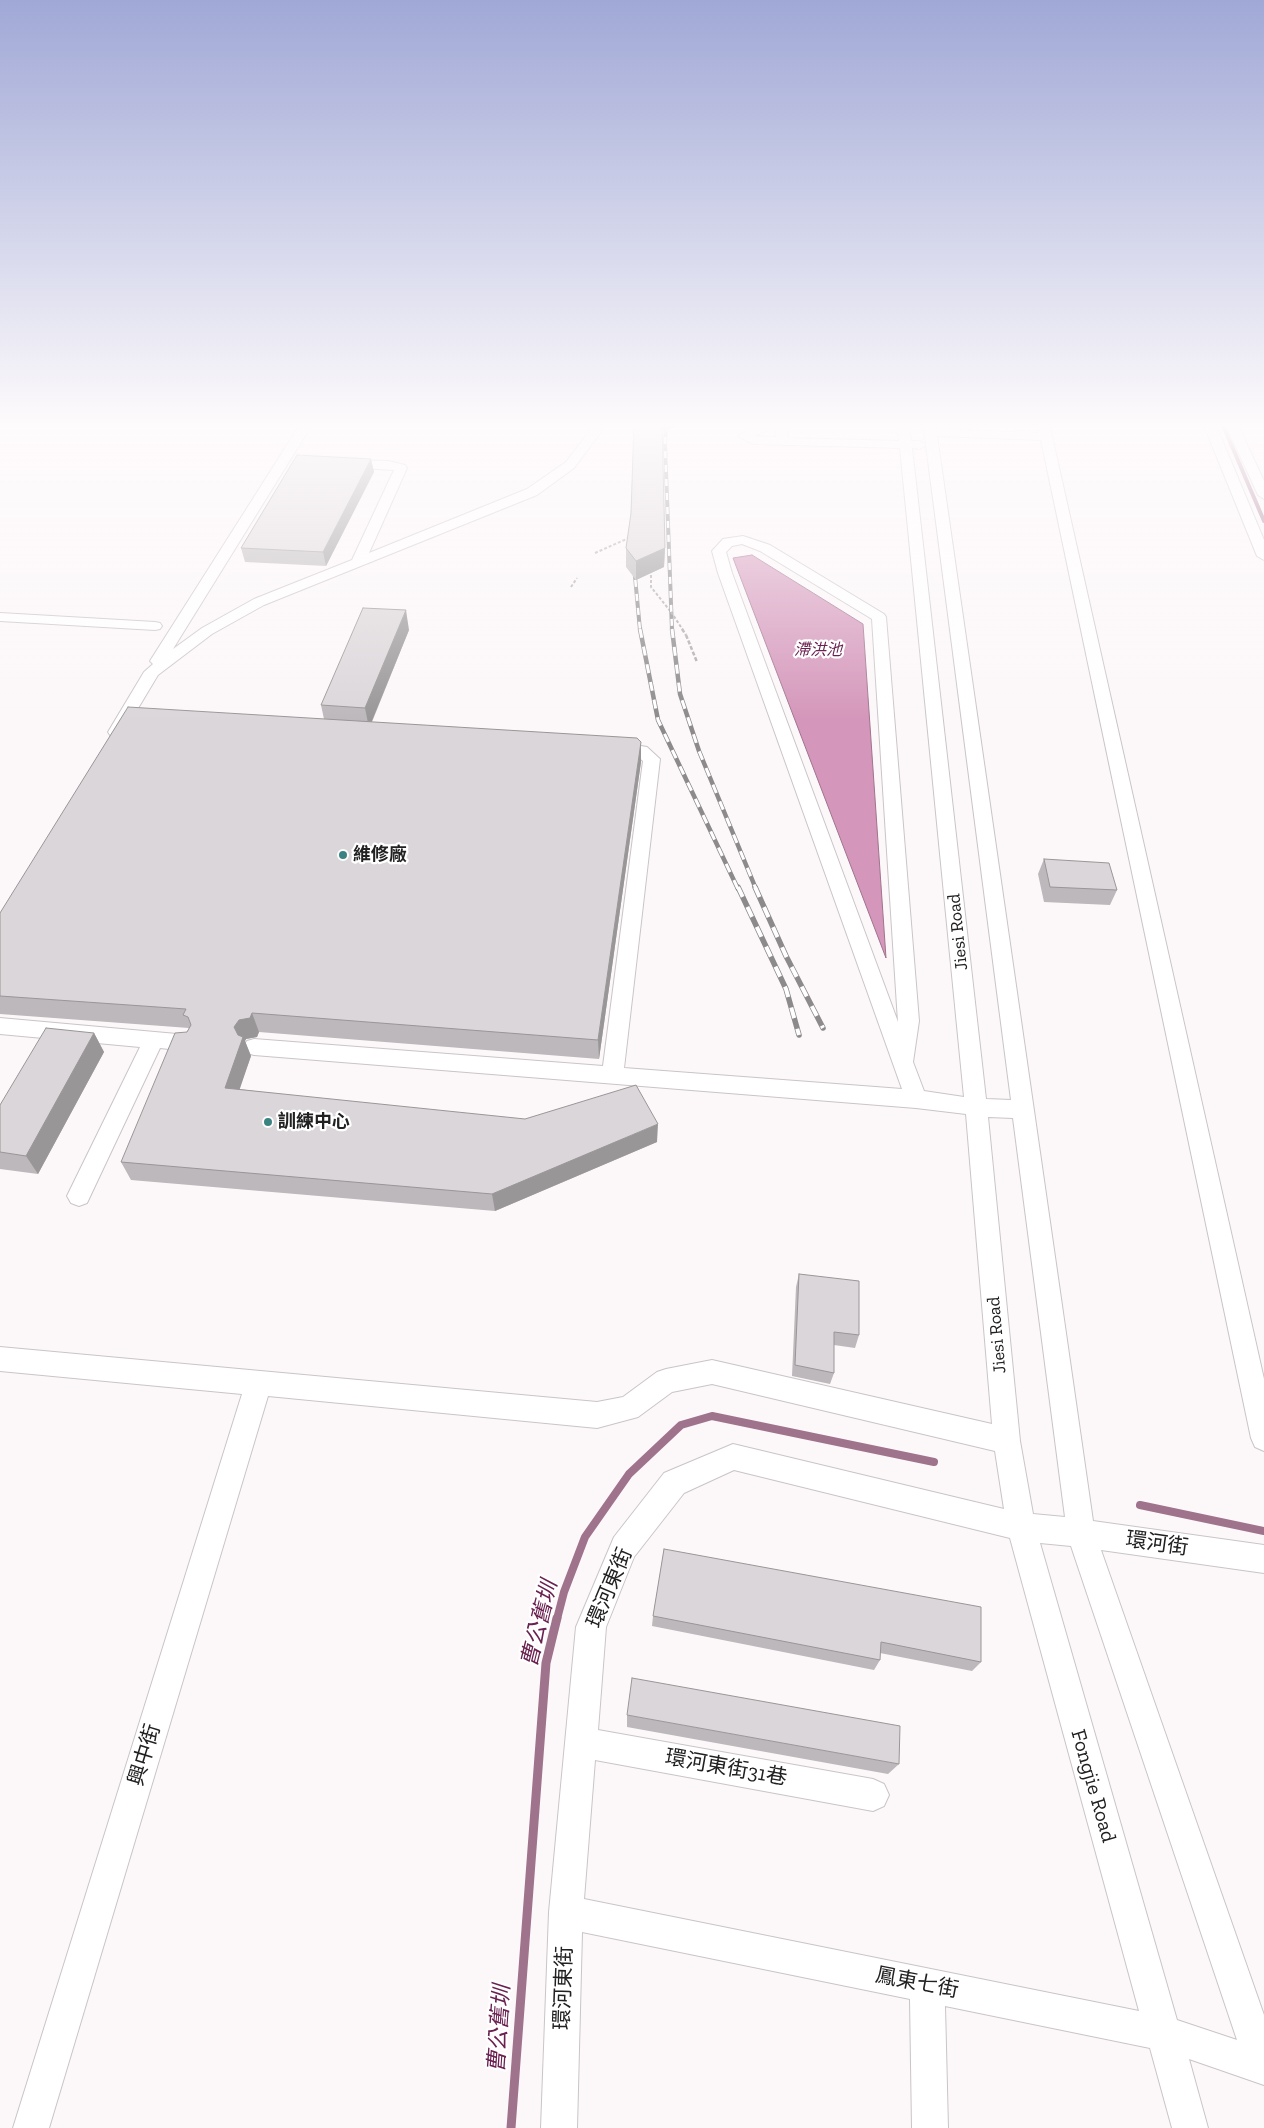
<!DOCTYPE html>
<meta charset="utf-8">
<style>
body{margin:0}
canvas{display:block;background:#fcf7f9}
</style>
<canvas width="1264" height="2128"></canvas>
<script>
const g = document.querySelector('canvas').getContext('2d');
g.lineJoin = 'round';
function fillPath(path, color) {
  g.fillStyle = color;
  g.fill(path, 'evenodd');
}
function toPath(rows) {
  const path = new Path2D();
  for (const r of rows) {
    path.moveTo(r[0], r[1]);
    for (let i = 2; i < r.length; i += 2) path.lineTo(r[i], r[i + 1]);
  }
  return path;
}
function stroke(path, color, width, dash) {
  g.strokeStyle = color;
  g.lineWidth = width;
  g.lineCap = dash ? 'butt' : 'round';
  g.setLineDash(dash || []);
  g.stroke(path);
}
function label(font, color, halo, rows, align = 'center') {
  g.font = font + ' "Zilla Slab","Noto Sans TC",serif';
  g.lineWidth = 4.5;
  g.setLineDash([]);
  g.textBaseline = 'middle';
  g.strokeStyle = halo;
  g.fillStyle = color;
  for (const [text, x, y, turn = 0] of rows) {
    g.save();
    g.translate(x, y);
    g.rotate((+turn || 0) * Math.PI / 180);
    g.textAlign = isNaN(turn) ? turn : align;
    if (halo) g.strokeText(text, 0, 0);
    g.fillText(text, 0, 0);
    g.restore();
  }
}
const water = toPath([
 [752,555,863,624,886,958,733,558,752,555]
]);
fillPath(water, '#d496ba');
stroke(water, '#9f738c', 1);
stroke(toPath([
 [1222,423,1264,521]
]), '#9f738c', 4);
stroke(toPath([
 [1140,1505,1264,1531],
 [557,1619,564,1592,585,1537,629,1474,681,1425,712,1416,934,1462]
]), '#9f738c', 8);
stroke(toPath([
 [511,2128,546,1663,557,1618]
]), '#9f738c', 9);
const minor = toPath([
 [301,423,313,423,173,649,202,628,254,599,352,560,394,470,344,467,340,466,338,463,340,460,388,461,405,465,407,468,369,553,527,489,566,462,589,432,590,423,602,423,601,432,574,468,537,495,264,605,212,634,158,675,122,735,110,735,108,732,144,672,153,664,150,661,301,423],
 [762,423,787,423,788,438,899,441,897,423,909,423,911,441,920,441,926,445,923,423,935,423,936,429,1039,433,1037,423,1049,423,1264,1379,1264,1451,1255,1447,1251,1438,1041,440,937,436,1093,1521,1264,1545,1264,1573,1101,1550,1264,2015,1264,2085,1189,2059,1208,2128,1172,2128,1150,2048,945,2006,948,2128,912,2128,910,1999,582,1932,577,2128,541,2128,549,1912,576,1627,614,1537,664,1473,733,1444,1004,1509,995,1451,712,1384,672,1392,638,1417,597,1428,268,1396,49,2128,13,2128,242,1394,0,1371,0,1347,597,1402,623,1397,657,1372,666,1369,712,1360,992,1424,966,1114,916,1108,254,1055,247,1053,243,1047,247,1041,254,1039,603,1066,643,761,637,756,613,755,607,754,605,750,607,746,613,745,641,746,647,747,660,759,624,1068,902,1089,718,573,712,551,723,539,743,536,770,545,884,614,886,617,919,1021,913,1062,924,1091,964,1097,900,448,753,444,738,436,762,423],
 [776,426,776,437,754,436,776,426],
 [926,445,1011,1100,986,1099,912,448,920,449,926,445],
 [742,544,760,551,872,619,898,1022,732,573,726,552,732,546,742,544],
 [988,1117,1013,1118,1065,1517,1033,1514,1020,1441,988,1117],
 [734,1470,1010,1538,1139,2011,584,1899,595,1760,873,1811,884,1806,889,1795,884,1784,873,1779,598,1730,606,1627,634,1557,684,1493,734,1470],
 [1040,1543,1071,1546,1237,2040,1177,2020,1040,1543],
 [1203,423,1215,423,1264,540,1264,560,1257,556,1203,423],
 [1225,423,1237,423,1264,481,1264,499,1258,495,1225,423],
 [0,613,155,622,160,623,162,626,160,629,155,630,0,621,0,613],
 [0,1018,188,1035,195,1037,198,1043,195,1049,188,1051,160,1048,87,1203,79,1206,71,1203,67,1196,140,1047,0,1034,0,1018]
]);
stroke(minor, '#cac5c7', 2);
stroke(toPath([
 [651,570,651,587,671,612],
 [571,587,577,578]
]), '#aeaaac', 2, [3, 2]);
stroke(toPath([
 [686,635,697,662]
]), '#aeaaac', 2.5, [4, 2]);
fillPath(minor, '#fff');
const railFar2 = toPath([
 [666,423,665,445,672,630],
 [634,566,640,630]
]);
const railFar1 = toPath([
 [640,629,658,720,738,889],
 [672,629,680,694,699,751,756,889]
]);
const rail = toPath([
 [738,887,786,989,799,1035],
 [755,887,786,956,823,1028]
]);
stroke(railFar2, '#8d8a8c', 4);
stroke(railFar1, '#8d8a8c', 4.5);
stroke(rail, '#8d8a8c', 5.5);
stroke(railFar2, '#fff', 2.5, [7]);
stroke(railFar1, '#fff', 3, [9]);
stroke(rail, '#fff', 4, [11]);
stroke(toPath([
 [595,553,631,537],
 [671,612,683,630]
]), '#aeaaac', 2, [3, 2]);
stroke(toPath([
 [682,629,686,635]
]), '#aeaaac', 2.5, [4, 2]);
fillPath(toPath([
 [634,423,680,425,662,432,665,548,664,567,636,580,626,567,626,548,631,513],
 [371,459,374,472,326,566,245,562,241,548],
 [409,630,372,722,641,742,641,762,599,1059,259,1032,257,1037,246,1039,245,1041,251,1056,239,1089,657,1142,495,1211,131,1180,121,1162,189,1028,0,1014,0,913,324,719,321,705],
 [1044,859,1117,890,1110,905,1044,902,1038,874],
 [94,1033,104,1052,38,1174,0,1169,0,1105],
 [799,1274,859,1335,855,1348,834,1345,834,1373,830,1384,792,1376,796,1287],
 [664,1549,981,1662,972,1671,880,1653,880,1660,874,1670,652,1626,653,1616],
 [627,1715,899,1764,888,1774,627,1727]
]), '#bcb8bb');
fillPath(toPath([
 [661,423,680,423,680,425,661,432],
 [371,459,374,472,326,566,323,552],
 [665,548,664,567,636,580,636,561],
 [406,610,409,630,369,728,365,708],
 [641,742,641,762,599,1059,598,1040],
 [252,1013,259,1032,257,1037,246,1039,245,1041,251,1056,234,1106,225,1088,234,1027,239,1020],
 [94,1033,104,1052,38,1174,26,1156],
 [658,1124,657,1142,495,1211,492,1194]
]), '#999698');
const building = toPath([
 [634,423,662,423,665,548,636,561,626,548,631,513,634,423],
 [297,455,371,459,323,552,241,548,297,455],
 [363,608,406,610,365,708,321,705,363,608],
 [128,707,637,738,641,742,598,1040,252,1013,250,1018,239,1020,234,1027,238,1035,243,1037,225,1088,525,1119,636,1085,658,1124,492,1194,121,1162,175,1033,187,1032,191,1025,188,1017,183,1015,186,1009,0,996,0,913,128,707],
 [1044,859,1109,863,1117,890,1050,887,1044,859],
 [46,1028,94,1033,26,1156,0,1152,0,1105,46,1028],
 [799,1274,859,1281,859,1335,834,1332,834,1373,795,1365,799,1274],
 [664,1549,981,1607,981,1662,881,1642,880,1660,653,1616,664,1549],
 [632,1678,900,1726,899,1764,627,1715,632,1678]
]);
fillPath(building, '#dbd6d9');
stroke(building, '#999698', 1);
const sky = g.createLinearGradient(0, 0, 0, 721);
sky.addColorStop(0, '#a0a8d6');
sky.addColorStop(0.59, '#fefbfc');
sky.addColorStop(1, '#fefbfc00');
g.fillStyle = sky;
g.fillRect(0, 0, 1264, 721);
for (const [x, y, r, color] of [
 [343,855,5,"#3a8382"],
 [268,1122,5,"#3a8382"]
]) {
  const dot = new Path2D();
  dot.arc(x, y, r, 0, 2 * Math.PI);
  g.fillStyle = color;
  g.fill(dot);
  stroke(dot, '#fff', 2);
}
label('italic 16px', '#6a2150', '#fff', [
 ["滯洪池",818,650]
]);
label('bold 18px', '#222122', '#fff', [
 ["維修廠",353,855],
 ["訓練中心",278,1122]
], 'left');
label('18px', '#222122', '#fff', [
 ["Jiesi Road",958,932,-96],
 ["Jiesi Road",997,1335,-95]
]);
label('21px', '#222122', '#fff', [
 ["環河街",1157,1544,8],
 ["環河東街",610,1588,-67],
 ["興中街",145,1755,-73],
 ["環河東街31巷",726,1768,10],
 ["Fongjie Road",1093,1786,74],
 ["鳳東七街",917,1983,11],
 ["環河東街",564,1988,-88]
]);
label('italic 22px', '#6a2150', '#fff', [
 ["曹公舊圳",540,1624,-76],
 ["曹公舊圳",500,2029,-86]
]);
</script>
